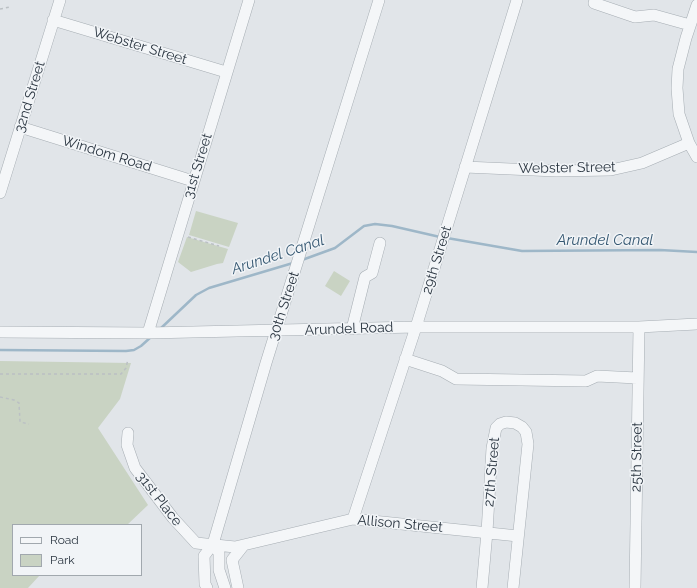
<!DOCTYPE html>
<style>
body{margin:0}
#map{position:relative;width:697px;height:588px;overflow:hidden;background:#e1e5e9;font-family:Raleway,sans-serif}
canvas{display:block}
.legend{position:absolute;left:12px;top:524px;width:130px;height:52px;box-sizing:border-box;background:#f1f4f7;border:1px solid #a1a8ae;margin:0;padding:5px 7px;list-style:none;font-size:12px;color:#2a3540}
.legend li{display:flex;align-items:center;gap:8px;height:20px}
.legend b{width:20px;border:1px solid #a1a8ae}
</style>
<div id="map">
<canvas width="697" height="588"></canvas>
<ul class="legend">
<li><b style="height:5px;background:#f4f6f8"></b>Road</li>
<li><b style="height:11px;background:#c9d3c3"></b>Park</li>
</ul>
</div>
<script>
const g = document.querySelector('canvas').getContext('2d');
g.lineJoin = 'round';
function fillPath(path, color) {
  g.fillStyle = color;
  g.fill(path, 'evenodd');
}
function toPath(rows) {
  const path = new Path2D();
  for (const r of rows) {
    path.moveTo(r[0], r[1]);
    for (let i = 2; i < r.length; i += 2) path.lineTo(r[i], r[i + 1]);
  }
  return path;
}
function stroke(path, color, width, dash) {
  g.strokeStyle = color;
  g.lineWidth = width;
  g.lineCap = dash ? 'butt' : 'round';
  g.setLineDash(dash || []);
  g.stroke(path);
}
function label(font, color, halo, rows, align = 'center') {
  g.font = font + ' Raleway,sans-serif';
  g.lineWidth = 3;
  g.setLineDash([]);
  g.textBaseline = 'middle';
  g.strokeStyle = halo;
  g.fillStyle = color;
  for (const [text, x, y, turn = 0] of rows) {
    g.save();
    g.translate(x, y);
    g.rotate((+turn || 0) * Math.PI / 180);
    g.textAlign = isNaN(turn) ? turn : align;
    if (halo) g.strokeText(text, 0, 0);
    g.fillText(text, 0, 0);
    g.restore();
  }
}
fillPath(toPath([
 [196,211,238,223,229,247,189,235],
 [187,237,228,249,223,263,217,264,191,272,178,262],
 [334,271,350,281,341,296,325,286],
 [0,361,131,363,120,399,98,428,148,505,127,525,13,525,13,575,40,575,28,588,0,588]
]), '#c9d3c3');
stroke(toPath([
 [447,238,522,251,660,250,697,252],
 [302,260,335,248,364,226,375,224,392,226,440,237],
 [159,330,196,295,209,288,293,263],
 [0,350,126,351,134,350,141,346,151,337]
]), '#9eb7c8', 2.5);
const minor = toPath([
 [594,3,635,17,654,15,690,25],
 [697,5,686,38,678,69,677,88,679,114,689,143,697,157],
 [53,20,226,72],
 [20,127,193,181],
 [465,167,556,171,611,170,642,163,689,143],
 [0,193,60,0],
 [352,329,365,277,372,273,380,243],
 [0,332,148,333,416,327,639,327,697,324],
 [148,333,249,0],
 [405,359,442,371,456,379,586,381,597,376,637,378],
 [128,433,127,445,135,468,173,518,196,543,235,547,353,519,518,536],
 [353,519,416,327,517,0],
 [213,544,219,553,219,570,225,588],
 [207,588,205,584,204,556,213,544,266,363,379,0],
 [238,588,232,560,243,546],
 [482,588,487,532,492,448,496,428,500,424,506,422,515,423,522,427,526,432,528,444,513,588],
 [635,588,639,327]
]);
stroke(minor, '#a6adb3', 12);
stroke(toPath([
 [0,9,10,7],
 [188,237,219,246],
 [0,374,121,374,126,368,128,359],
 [0,397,14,400,19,403,20,422,29,424]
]), '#bbc0c4', 1.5, [3, 3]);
stroke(minor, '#f4f6f8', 11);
label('14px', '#2a3540', '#f1f4f7', [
 ["Webster Street",140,46,17],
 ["32nd Street",30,97,-73],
 ["Windom Road",107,154,17],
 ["31st Street",198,166,-73],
 ["Webster Street",567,168,-1],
 ["29th Street",437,260,-73],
 ["30th Street",284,306,-72],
 ["Arundel Road",349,329,-2],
 ["25th Street",637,457,-89],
 ["27th Street",492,472,-85],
 ["31st Place",159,499,52],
 ["Allison Street",400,524,5]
]);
label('italic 15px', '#365872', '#f1f4f7', [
 ["Arundel Canal",605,240],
 ["Arundel Canal",278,255,-18]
]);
</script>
